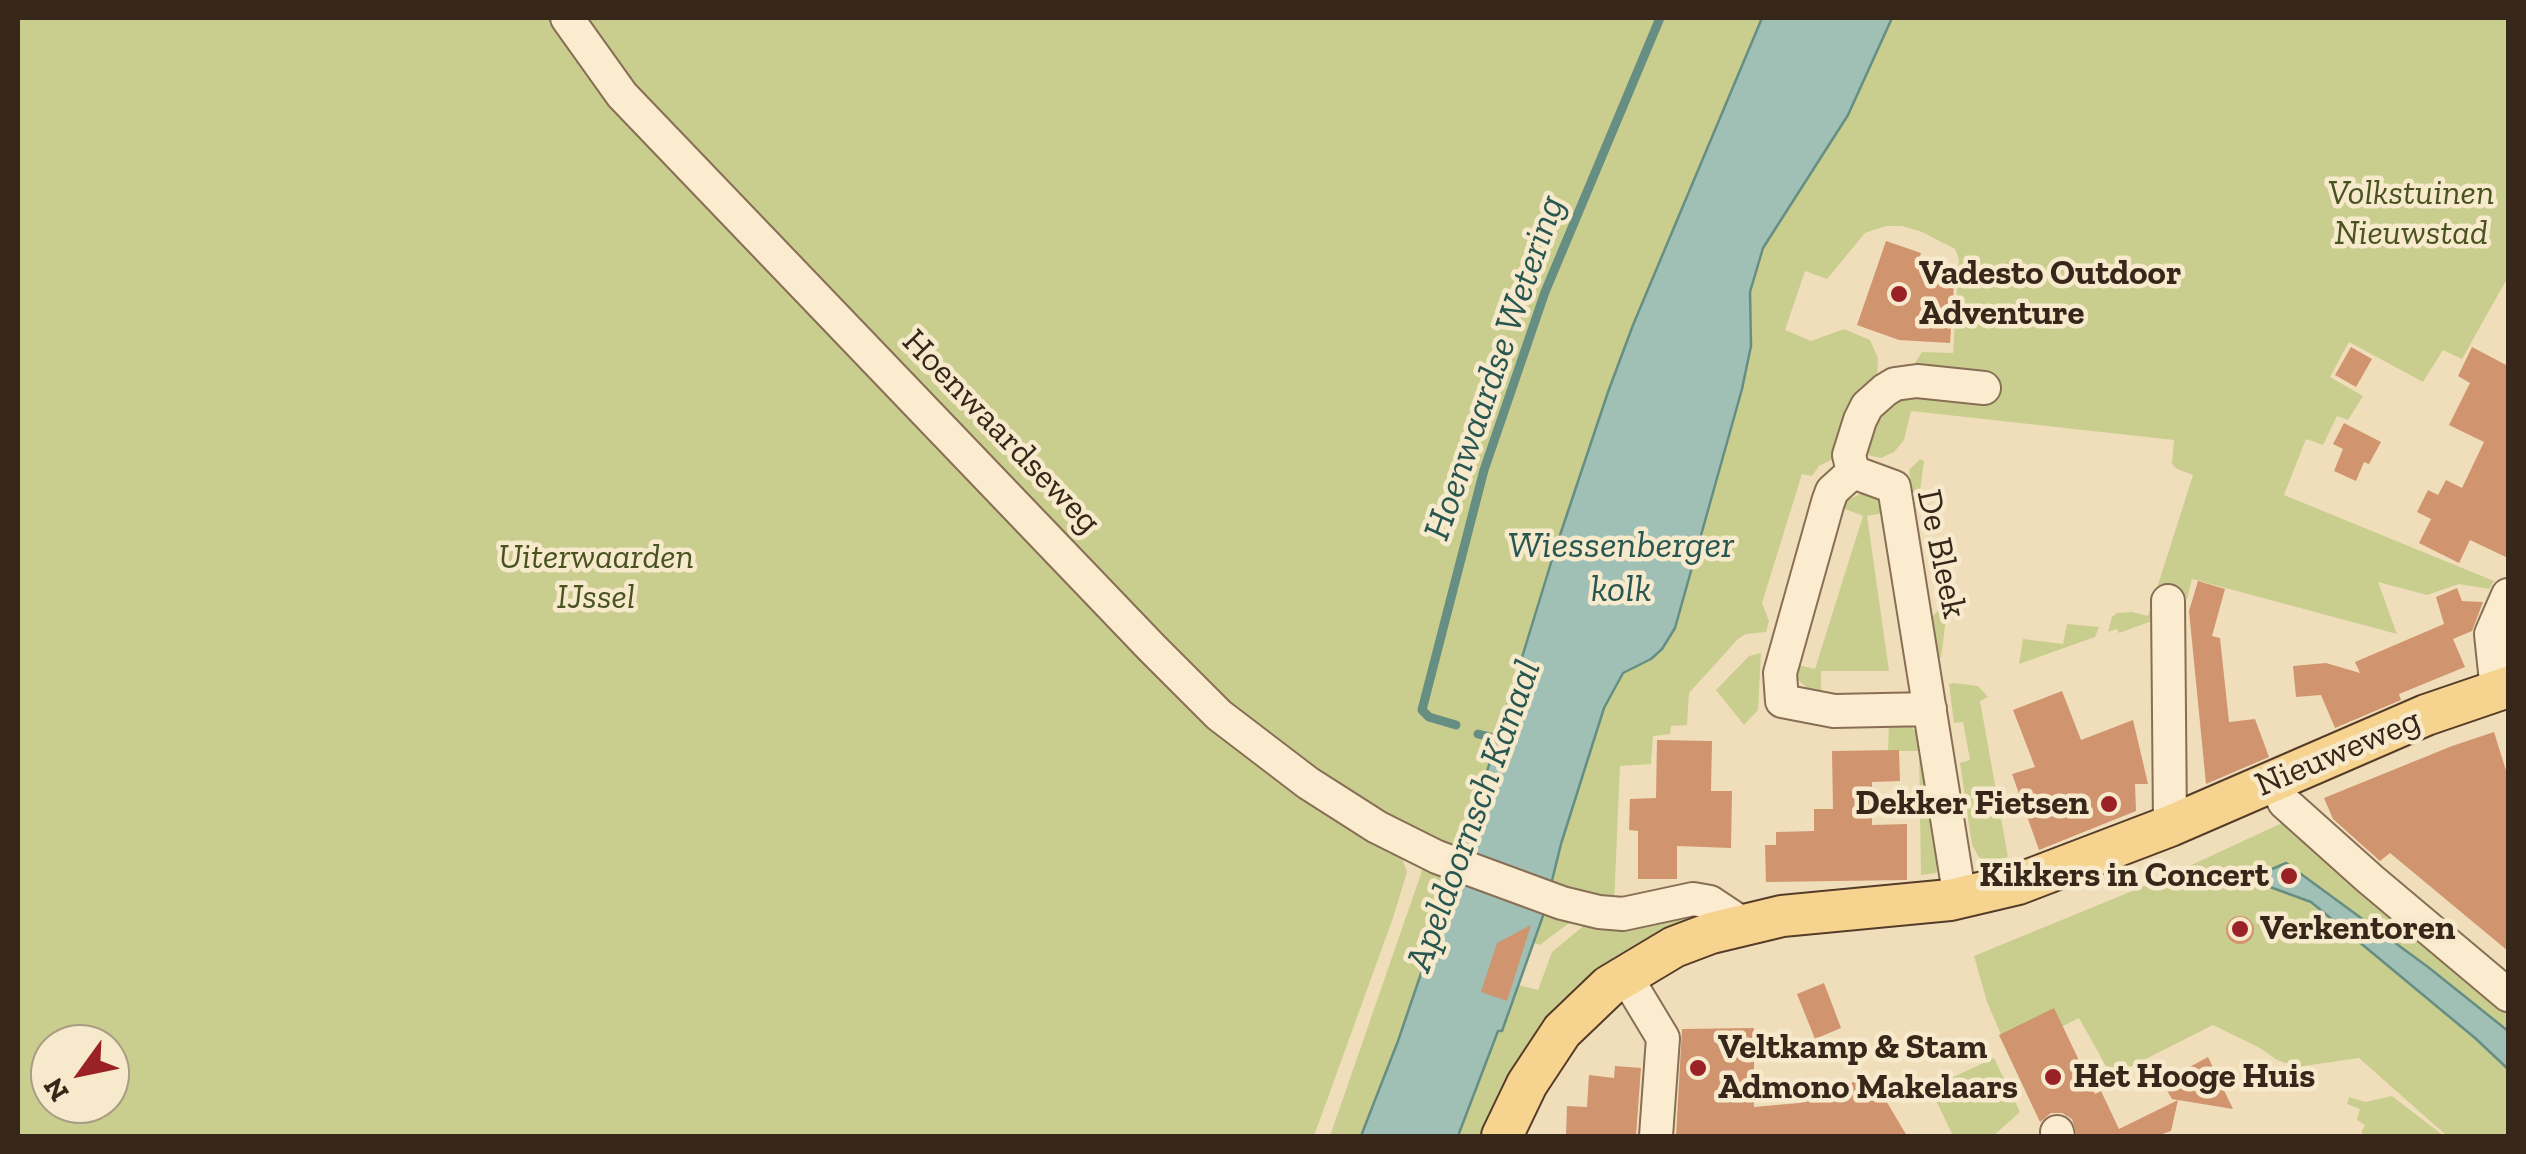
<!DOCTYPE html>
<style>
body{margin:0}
#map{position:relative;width:2526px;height:1154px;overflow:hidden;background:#f0debb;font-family:"Zilla Slab",serif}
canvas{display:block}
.frame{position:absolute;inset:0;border:20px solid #36271a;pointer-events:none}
.north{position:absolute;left:30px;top:1024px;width:100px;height:100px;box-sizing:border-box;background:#f7e9cb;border:2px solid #aa9b84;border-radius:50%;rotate:237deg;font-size:28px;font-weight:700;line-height:40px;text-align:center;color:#36271a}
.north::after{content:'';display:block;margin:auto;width:35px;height:45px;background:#9a2227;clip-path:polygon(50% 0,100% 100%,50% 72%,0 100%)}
</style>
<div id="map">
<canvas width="2526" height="1154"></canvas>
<div class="frame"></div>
<div class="north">N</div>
</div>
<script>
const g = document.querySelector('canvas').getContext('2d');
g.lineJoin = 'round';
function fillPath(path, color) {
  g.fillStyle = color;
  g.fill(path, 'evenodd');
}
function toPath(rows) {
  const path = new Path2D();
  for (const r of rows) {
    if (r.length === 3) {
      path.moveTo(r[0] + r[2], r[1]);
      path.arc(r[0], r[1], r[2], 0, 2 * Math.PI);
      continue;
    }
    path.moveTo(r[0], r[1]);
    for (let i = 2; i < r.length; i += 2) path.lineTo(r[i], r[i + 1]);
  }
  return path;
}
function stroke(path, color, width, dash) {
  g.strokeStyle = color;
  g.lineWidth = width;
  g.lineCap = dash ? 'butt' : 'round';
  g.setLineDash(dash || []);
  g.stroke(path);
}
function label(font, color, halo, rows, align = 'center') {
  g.font = font + ' "Zilla Slab",serif';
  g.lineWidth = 9;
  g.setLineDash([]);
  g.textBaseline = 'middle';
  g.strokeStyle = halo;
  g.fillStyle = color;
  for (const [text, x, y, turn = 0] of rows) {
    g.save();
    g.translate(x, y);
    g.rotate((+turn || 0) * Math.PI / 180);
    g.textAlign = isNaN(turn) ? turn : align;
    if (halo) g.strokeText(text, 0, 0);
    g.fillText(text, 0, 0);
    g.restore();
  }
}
fillPath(toPath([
 [18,18,2508,18,2508,277,2462,359,2443,350,2423,382,2349,342,2330,377,2363,396,2348,420,2337,416,2323,445,2306,439,2284,495,2494,581,2489,589,2459,584,2427,595,2378,582,2397,634,2192,579,2187,599,2176,597,2163,617,2119,633,2117,629,2108,632,2112,617,2117,613,2132,612,2148,616,2193,475,2177,469,2172,464,2174,440,1911,411,1904,440,1894,452,1881,458,1862,454,1861,446,1922,352,1953,353,1959,259,1955,249,1922,232,1902,226,1886,226,1865,233,1827,279,1805,271,1785,330,1811,341,1844,329,1870,340,1878,358,1877,376,1837,457,1819,466,1812,476,1802,474,1762,603,1769,621,1766,632,1746,634,1738,639,1689,693,1687,725,1671,726,1670,734,1653,736,1651,764,1620,766,1614,904,1573,920,1540,945,1534,943,1518,985,1538,990,1552,952,1586,924,1692,913,1696,919,1488,1136,1330,1136,1423,868,1402,858,1407,872,1393,918,1314,1136,18,1136],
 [1750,297,1751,346,1742,389,1675,628,1651,659,1623,673,1615,684],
 [50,1044,110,1044,110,1104,50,1104],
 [1920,459,1924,461,1918,506,1913,503,1909,470],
 [1862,493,1879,498,1889,512,1867,516,1889,671,1821,671,1821,692,1811,691,1797,679,1794,664,1815,669,1863,516,1843,508,1848,500],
 [1939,610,1947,610,1941,658,1937,657,1931,618],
 [2067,624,2099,627,2095,637,2019,664,2023,639,2063,644],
 [1761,653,1758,710,1744,725,1716,690,1749,656],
 [1954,683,1978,686,1988,697,1980,701,2008,857,1987,863,1980,859,1972,845,1960,763,1970,760,1963,722,1954,723,1949,684],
 [1889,720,1908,724,1922,737,1942,859,1936,873,1921,875,1919,751,1888,751],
 [2282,823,2441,955,2508,1015,2508,1136,2447,1136,2359,1058,2297,1067,2277,1060,2260,1048,2213,1025,2114,1075,2111,1075,2079,1018,2009,1053,1987,1002,1974,956,2159,880],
 [1994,1058,2020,1112,1993,1136,1953,1136,1930,1088],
 [2392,1096,2444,1136,2369,1136,2361,1133,2365,1125,2357,1120,2360,1109,2347,1104,2349,1097,2365,1102]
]), '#c9ce8f');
const water = toPath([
 [1762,18,1892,18,1848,115,1763,248,1750,292,1751,346,1742,389,1675,628,1662,649,1651,659,1623,673,1604,708,1561,844,1544,913,1502,1031,1498,1031,1458,1136,1361,1136,1398,1041,1462,853,1554,553,1608,392,1633,325,1762,18],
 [2286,863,2428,967,2508,1031,2508,1069,2475,1038,2311,902,2270,887,2265,872,2286,863]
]);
fillPath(water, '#a0c0b6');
stroke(water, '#678e83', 2.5);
stroke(toPath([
 [1456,725,1429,717,1422,710,1484,470,1545,292,1660,18],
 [1478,734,1510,742]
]), '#678e83', 9);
fillPath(toPath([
 [1886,241,1921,253,1917,266,1955,269,1950,343,1899,340,1857,325],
 [2351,347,2372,359,2356,387,2335,375],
 [2472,347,2508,366,2508,558,2470,540,2459,563,2419,543,2431,519,2417,512,2428,490,2438,495,2446,480,2462,488,2484,442,2449,425,2470,383,2458,376],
 [2344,423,2381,442,2369,464,2364,462,2356,481,2334,471,2343,449,2333,444],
 [2198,581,2225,589,2212,636,2220,638,2229,722,2255,719,2269,757,2206,784,2189,611],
 [2457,588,2462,601,2483,602,2472,631,2453,639,2465,667,2399,694,2401,700,2335,728,2321,695,2296,697,2293,666,2326,663,2360,673,2355,662,2444,624,2436,597],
 [2062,691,2081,740,2133,720,2148,784,2135,784,2136,811,2039,850,2012,774,2035,767,2013,710],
 [2494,732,2508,777,2508,951,2390,853,2380,861,2333,819,2324,798,2452,746],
 [1657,740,1712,741,1711,791,1732,791,1731,848,1677,846,1677,879,1638,879,1638,831,1629,830,1630,799,1656,798],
 [1899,750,1900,781,1872,782,1872,825,1907,824,1907,880,1766,882,1765,845,1776,845,1776,832,1814,831,1814,809,1833,809,1832,751],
 [2240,930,14],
 [1531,925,1507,1001,1481,992,1497,943],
 [1824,983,1841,1028,1815,1039,1797,994],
 [2054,1008,2095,1094,2101,1091,2119,1129,2178,1100,2172,1099,2162,1082,2208,1057,2233,1109,2178,1100,2171,1131,2157,1136,2077,1136,2072,1119,2062,1113,2051,1113,2040,1122,1999,1035],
 [1754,1028,1754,1107,1799,1103,1823,1094,1824,1097,1859,1079,1863,1088,1875,1082,1907,1136,1676,1136,1682,1029],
 [1615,1066,1641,1068,1636,1136,1566,1136,1567,1106,1587,1107,1589,1075,1614,1078]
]), '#d0946f');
const minor = toPath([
 [567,18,622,95,1152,648,1219,715,1308,783,1377,827,1437,857,1562,903,1599,912,1623,914,1693,899,1710,902,1743,924],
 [1853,472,1894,487,1960,899],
 [1853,472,1832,491,1828,502,1780,673,1782,701,1834,711,1930,709],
 [1853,472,1849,455,1860,420,1867,406,1885,390,1895,384,1917,381,1984,388],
 [2168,601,2170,826],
 [2497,691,2491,634,2508,595],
 [2275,781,2284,802,2370,879,2508,995],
 [1625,975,1663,1038,1656,1136],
 [2057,1132,2058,1136]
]);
const major = toPath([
 [1502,1136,1527,1084,1562,1031,1609,986,1674,947,1711,933,1782,916,1950,900,2018,884,2170,826,2426,715,2508,687]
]);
stroke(minor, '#886e54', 36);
stroke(major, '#553c29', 44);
stroke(minor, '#fbeccf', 32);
stroke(major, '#f7d390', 40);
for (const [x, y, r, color] of [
 [1899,294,10,"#9a2227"],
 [2109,804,10,"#9a2227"],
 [2289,876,10,"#9a2227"],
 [2240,929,10,"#9a2227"],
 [1698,1068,10,"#9a2227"],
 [2053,1077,10,"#9a2227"]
]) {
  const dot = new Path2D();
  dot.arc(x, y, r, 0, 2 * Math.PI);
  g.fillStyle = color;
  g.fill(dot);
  stroke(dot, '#f7e9cb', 4);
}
label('italic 35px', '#485320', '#f7e9cb', [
 ["Volkstuinen",2411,194],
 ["Nieuwstad",2411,234],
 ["Uiterwaarden",596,558],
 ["IJssel",596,598]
]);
label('bold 35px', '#36271a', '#f7e9cb', [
 ["Vadesto Outdoor",1919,274],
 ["Adventure",1919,314],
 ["Dekker Fietsen",2089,804,"right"],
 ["Kikkers in Concert",2269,876,"right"],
 ["Verkentoren",2260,929],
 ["Veltkamp & Stam",1718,1048],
 ["Admono Makelaars",1718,1088],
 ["Het Hooge Huis",2073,1077]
], 'left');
label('35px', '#36271a', '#f7e9cb', [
 ["Hoenwaardseweg",1001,432,46],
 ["De Bleek",1941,554,78],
 ["Nieuweweg",2338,753,-23]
]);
label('italic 38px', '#285752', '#f7e9cb', [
 ["Hoenwaardse Wetering",1495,368,-71],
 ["Wiessenberger",1621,546],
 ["kolk",1621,590],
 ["Apeldoornsch Kanaal",1474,816,-70]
]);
</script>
